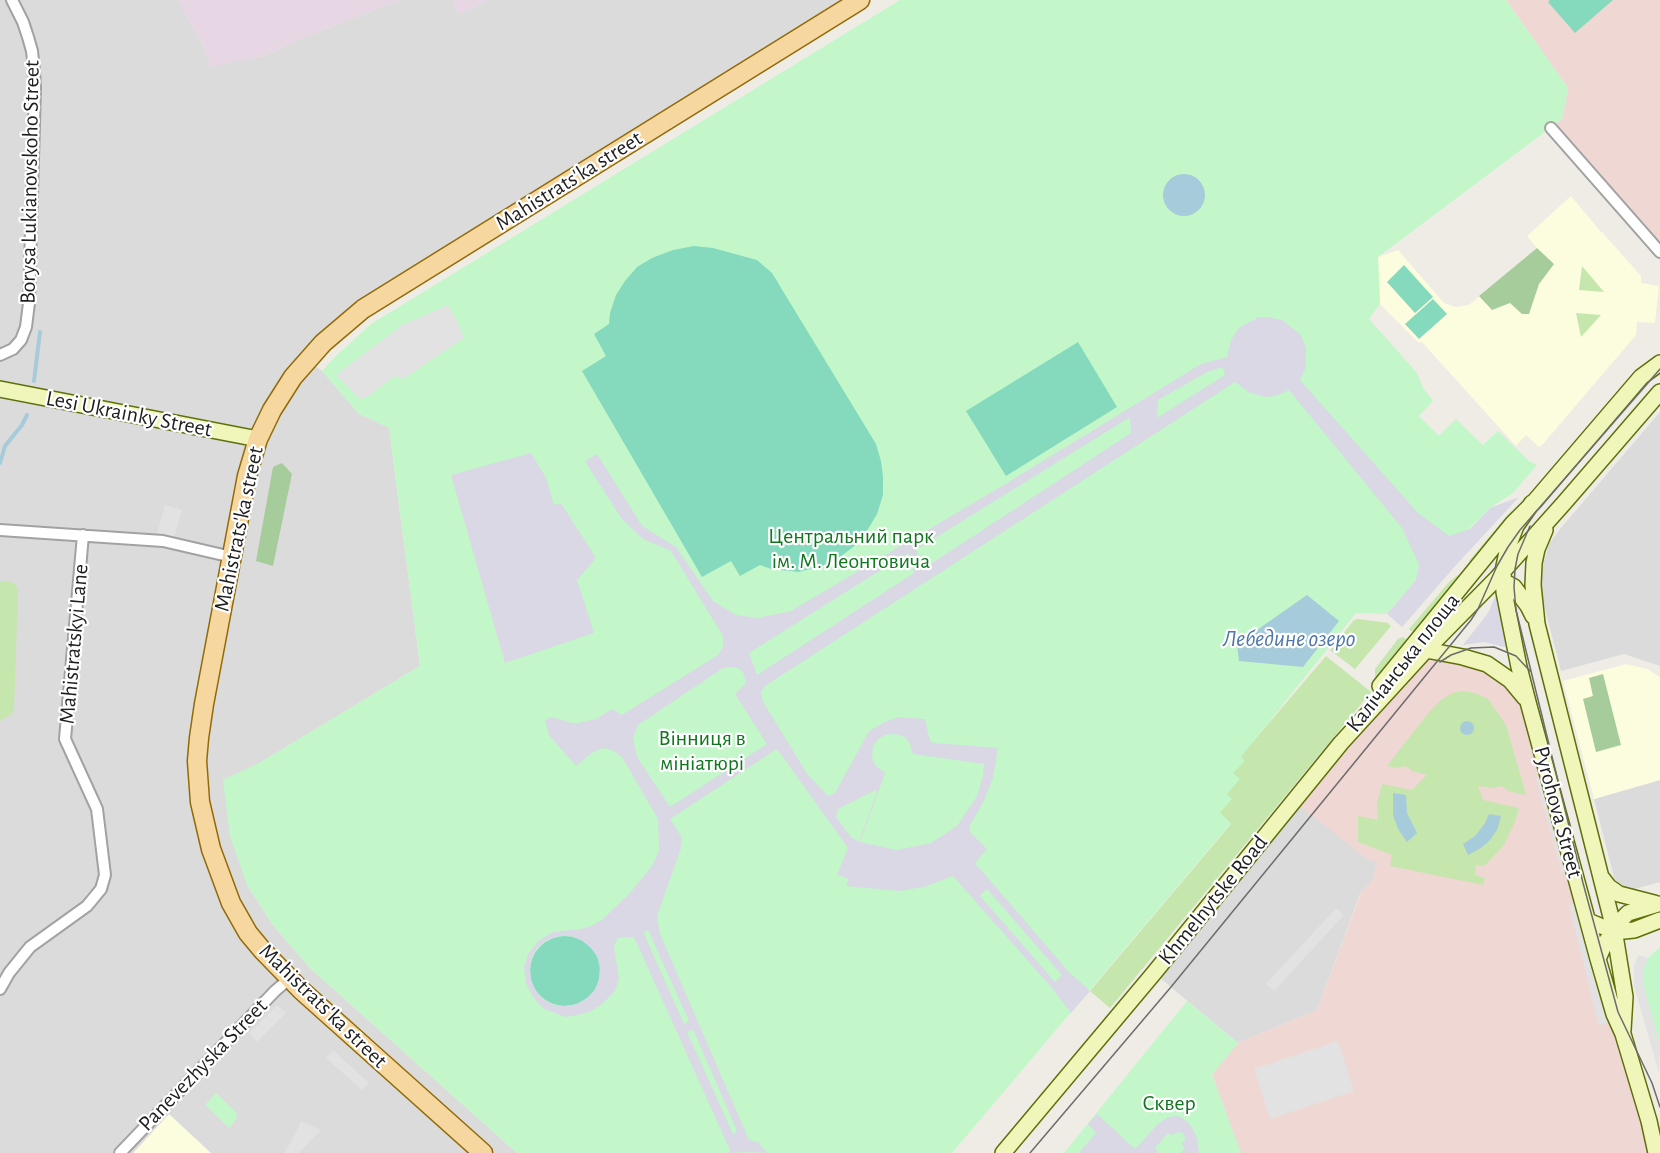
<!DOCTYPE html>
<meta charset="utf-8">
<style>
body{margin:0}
canvas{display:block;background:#eeece4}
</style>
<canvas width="1660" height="1153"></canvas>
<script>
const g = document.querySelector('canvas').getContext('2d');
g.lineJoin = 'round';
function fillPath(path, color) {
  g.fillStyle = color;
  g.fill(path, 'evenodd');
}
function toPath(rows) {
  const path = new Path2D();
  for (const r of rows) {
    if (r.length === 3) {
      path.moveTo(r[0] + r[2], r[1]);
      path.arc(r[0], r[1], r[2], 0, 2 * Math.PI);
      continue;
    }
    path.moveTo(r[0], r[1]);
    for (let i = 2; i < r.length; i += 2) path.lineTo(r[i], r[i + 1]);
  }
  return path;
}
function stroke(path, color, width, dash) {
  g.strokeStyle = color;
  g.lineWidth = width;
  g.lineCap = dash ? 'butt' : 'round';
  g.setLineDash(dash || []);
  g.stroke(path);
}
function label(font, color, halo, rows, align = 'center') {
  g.font = font + ' "Alegreya Sans",sans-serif';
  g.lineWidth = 4.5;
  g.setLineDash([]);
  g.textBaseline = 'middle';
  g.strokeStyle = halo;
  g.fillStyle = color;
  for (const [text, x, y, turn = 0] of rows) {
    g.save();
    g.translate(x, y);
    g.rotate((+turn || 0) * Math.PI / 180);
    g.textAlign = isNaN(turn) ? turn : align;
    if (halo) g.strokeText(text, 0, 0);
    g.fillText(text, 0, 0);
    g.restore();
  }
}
fillPath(toPath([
 [0,0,178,0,202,43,209,60,210,66,263,56,304,37,400,0,453,0,459,15,487,0,857,0,451,255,308,360,322,371,358,413,389,428,420,666,261,762,247,885,273,925,310,968,517,1153,0,1153],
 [1660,412,1660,666,1624,654,1561,671,1542,597,1540,576,1549,544,1560,529],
 [1660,780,1660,882,1627,891,1620,886,1614,877,1594,799],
 [1294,801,1377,862,1373,880,1360,894,1317,1010,1238,1043,1154,973]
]), '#dcdbdb');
fillPath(toPath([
 [1506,0,1660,0,1660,252,1551,128,1562,119,1568,88],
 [1426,650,1476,661,1528,702,1656,1153,1240,1153,1212,1074,1238,1043,1317,1010,1361,893,1373,880,1377,862,1367,859,1294,801]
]), '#efd7d4');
fillPath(toPath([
 [178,0,400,0,304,37,263,56,210,67,209,60,202,43],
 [453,0,487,0,459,15]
]), '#e7d6e3');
fillPath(toPath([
 [1571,196,1601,232,1602,232,1641,276,1641,283,1659,286,1655,323,1637,322,1636,335,1543,444,1539,447,1526,435,1516,446,1421,341,1419,343,1380,304,1378,257,1398,250,1444,303,1456,307,1469,305,1537,248,1527,236],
 [1626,664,1647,669,1660,677,1660,780,1594,799,1563,681],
 [169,1114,211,1153,133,1153]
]), '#fcfdde');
fillPath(toPath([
 [1582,266,1604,292,1579,290],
 [1576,313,1601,315,1581,337],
 [1511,511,1512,514,1473,565,1469,561],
 [1458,575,1462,578,1414,633,1409,629,1450,581],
 [0,581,11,582,16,585,18,591,14,709,12,714,0,721],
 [1358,619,1388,623,1391,626,1355,669,1330,650,1354,620],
 [1403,637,1410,642,1378,682,1375,677,1375,669,1398,639],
 [1326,656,1371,692,1110,1008,1090,991,1231,824,1220,813,1233,773,1240,757],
 [1463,691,1475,693,1488,699,1506,725,1526,795,1508,791,1502,786,1493,788,1478,786,1483,800,1519,808,1514,824,1504,845,1484,866,1476,865,1475,875,1485,878,1483,885,1390,866,1392,855,1358,842,1358,816,1378,820,1377,804,1382,784,1412,790,1427,775,1412,771,1406,766,1397,768,1387,766,1430,711,1440,701,1452,693],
 [1489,814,1481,848,1468,854,1464,844,1475,836,1485,823]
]), '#c5e6ac');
fillPath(toPath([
 [1537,248,1554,264,1539,284,1529,314,1522,314,1510,303,1492,310,1479,296],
 [282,463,292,474,273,566,256,561,273,467],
 [1603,674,1621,745,1596,752,1583,699,1593,696,1589,678]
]), '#a6cc9b');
fillPath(toPath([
 [900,0,1506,0,1568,88,1562,119,1378,257,1380,304,1369,319,1417,373,1423,388,1433,401,1419,416,1439,436,1456,419,1483,445,1498,431,1529,461,1537,465,1513,493,1490,508,1416,580,1387,614,1356,613,1241,757,1245,761,1233,773,1240,779,1227,794,1232,799,1220,813,1231,823,952,1153,517,1153,310,968,273,925,247,885,230,836,223,780,261,762,420,666,389,428,358,413,322,371,336,356,371,324],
 [1660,947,1660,1046,1643,983,1644,968,1648,958],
 [1187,1001,1238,1043,1212,1075,1241,1153,1064,1153],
 [216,1093,237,1113,236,1120,229,1128,205,1105]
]), '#c3f7ca');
fillPath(toPath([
 [1550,0,1613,0,1575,33,1548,2],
 [694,246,713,248,757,260,772,273,876,444,881,461,883,477,883,495,877,514,867,531,857,544,840,557,822,566,799,572,771,569,760,565,740,576,731,561,702,577,582,371,606,356,594,334,609,324,610,313,616,295,625,281,637,267,652,258,673,250],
 [1404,265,1433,297,1415,313,1387,282],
 [1433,299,1447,314,1419,339,1405,324],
 [1078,342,1117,407,1006,476,966,411],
 [565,971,35]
]), '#85dabe');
fillPath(toPath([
 [448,305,460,327,464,338,403,379,395,376,367,397,360,399,336,375,402,325],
 [165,505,182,510,174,538,157,533],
 [1541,777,1569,871,1562,873,1536,779],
 [1578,903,1608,1023,1599,1026,1569,905],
 [1336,908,1344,915,1274,991,1266,984],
 [1638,955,1648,958,1644,968,1643,983,1660,1046,1659,1073,1634,986,1634,967],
 [277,1005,286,1013,257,1042,249,1033],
 [1338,1041,1354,1091,1270,1119,1254,1069],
 [333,1050,369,1083,362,1090,326,1058],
 [301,1121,321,1130,299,1153,284,1153,294,1136]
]), '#e2e2e2');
fillPath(toPath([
 [1259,317,1267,317,1282,320,1300,334,1306,348,1306,367,1300,380,1418,513,1449,536,1470,529,1490,508,1519,497,1457,564,1402,627,1387,614,1416,580,1419,564,1402,528,1289,390,1279,395,1266,397,1250,393,1235,382,765,686,761,692,763,702,808,775,828,796,835,793,869,731,885,722,899,717,925,719,930,741,934,743,998,748,993,778,983,803,970,825,970,832,987,849,975,863,1068,971,1090,991,1071,1013,1051,987,953,876,924,887,899,891,846,886,849,879,837,875,848,848,777,749,670,819,682,838,681,848,657,916,660,934,749,1140,758,1142,767,1153,749,1152,729,1153,730,1150,634,937,618,938,614,946,619,979,615,991,601,1005,587,1013,566,1017,544,1009,533,997,526,983,524,967,528,954,538,941,553,932,581,929,591,926,602,920,629,894,652,866,659,850,658,819,622,757,612,750,603,748,593,752,576,766,549,735,545,720,551,717,572,723,578,723,596,719,612,709,622,715,718,655,723,647,723,636,671,551,643,539,621,518,585,461,597,454,642,526,676,547,713,601,736,615,757,618,791,611,1012,480,1201,364,1227,357,1231,340,1240,327],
 [1223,367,1225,375,1157,418,1158,400,1207,372],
 [1130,417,1131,433,923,569,916,550],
 [908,553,914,573,757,675,749,653],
 [734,667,738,668,743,672,746,683,735,694,767,744,670,807,637,757,633,738,638,725,723,668],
 [892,734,900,735,906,738,910,744,913,754,984,764,983,775,977,796,957,826,931,843,897,850,860,842,885,773,875,765,872,757,873,746,878,739,885,735],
 [876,790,877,792,859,842,851,837,836,817,838,809],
 [987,889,1062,975,1055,982,980,896],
 [648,930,689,1021,684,1024,644,934,644,932],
 [559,936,570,936,581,940,590,947,597,956,600,967,599,979,595,990,587,998,577,1004,565,1006,554,1005,543,999,536,991,531,980,530,969,532,957,538,947,547,940],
 [693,1029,737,1131,733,1134,687,1032],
 [531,453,546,478,554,505,561,503,596,558,577,580,594,633,505,663,451,475],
 [1497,592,1508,648,1484,642,1463,645,1488,613],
 [1097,1114,1135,1149,1158,1124,1168,1117,1179,1116,1189,1123,1196,1135,1199,1150,1198,1153,1181,1153,1185,1148,1181,1144,1185,1140,1185,1138,1183,1133,1178,1132,1172,1135,1168,1133,1155,1148,1158,1153,1079,1153,1096,1133,1088,1124]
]), '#d9d8e4');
fillPath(toPath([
 [1184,195,21],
 [1307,595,1339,621,1303,667,1239,661,1237,644],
 [1467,728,7],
 [1393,793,1406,795,1407,813,1417,833,1407,842,1398,829,1393,815],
 [1489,814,1501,816,1497,830,1490,840,1481,848,1468,855,1463,844,1475,836,1485,823]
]), '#a6cbda');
stroke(toPath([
 [34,381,40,332],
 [0,463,5,446,22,425,27,415]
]), '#a6cbda', 4);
const street = toPath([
 [1551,128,1660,252],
 [0,355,13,349,21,340,26,327,29,303,35,88,34,70,32,51,28,37,23,22,12,0],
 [0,530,163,541,232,557],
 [0,989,9,973,30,947,87,906,101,889,105,875,97,809,65,739,83,535],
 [120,1153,275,991,289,979]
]);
const secondary = toPath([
 [0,389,258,439],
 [1532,503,1516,526,1508,547,1503,571,1504,592,1519,667,1528,702,1598,959,1614,1014,1623,1034,1649,1121,1656,1153],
 [1545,530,1537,549,1534,563,1533,585,1537,624,1614,929,1625,997,1623,1030],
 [1497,578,1514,587,1528,606,1533,616],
 [1426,650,1463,657,1487,664,1510,680,1525,698],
 [1380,686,1513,523,1534,502,1641,377,1660,363],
 [1602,878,1609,887,1619,894,1654,903],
 [1588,921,1600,926,1624,931,1634,930,1660,920],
 [1598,959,1605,943,1621,920,1628,913,1658,904],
 [1003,1153,1154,973,1341,743,1426,650,1497,578,1564,503,1660,392]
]);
const primary = toPath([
 [483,1153,301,990,263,951,248,933,231,903,211,849,200,802,197,761,199,738,204,704,247,476,258,439,272,410,293,377,323,343,363,309,860,0]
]);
stroke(street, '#a2a2a2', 14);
stroke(secondary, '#5f700a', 18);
stroke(primary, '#916b07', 21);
stroke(street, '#fff', 10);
stroke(secondary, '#f0f6ba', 15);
stroke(primary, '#f7d7a0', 18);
stroke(toPath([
 [1530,526,1518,554,1515,569,1514,587,1516,610,1583,883,1618,1012,1652,1083,1660,1107],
 [1440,662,1451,655,1471,648,1494,647,1516,656,1530,671],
 [1030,1153,1171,987,1471,620,1478,609,1497,566,1508,547,1520,530,1660,369]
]), '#6c6c6c', 1.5);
label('22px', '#1e1e1e', '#fff', [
 ["Mahistrats'ka street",569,181,-32],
 ["Borysa Lukianovskoho Street",30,182,-89],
 ["Lesi Ukrainky Street",129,414,11],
 ["Mahistrats'ka street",239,529,-78],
 ["Mahistratskyi Lane",74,644,-85],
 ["Калічанська площа",1403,663,-52],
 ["Pyrohova Street",1558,812,75],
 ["Khmelnytske Road",1213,900,-51],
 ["Mahistrats'ka street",323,1006,44],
 ["Panevezhyska Street",203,1065,-46]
]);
label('22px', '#10771f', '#fff', [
 ["Центральний парк",851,536],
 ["ім. М. Леонтовича",851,561],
 ["Вінниця в",702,738],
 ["мініатюрі",702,763],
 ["Сквер",1169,1103]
]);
label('italic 24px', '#4f77a9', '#fff', [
 ["Лебедине озеро",1289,639]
]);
</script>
